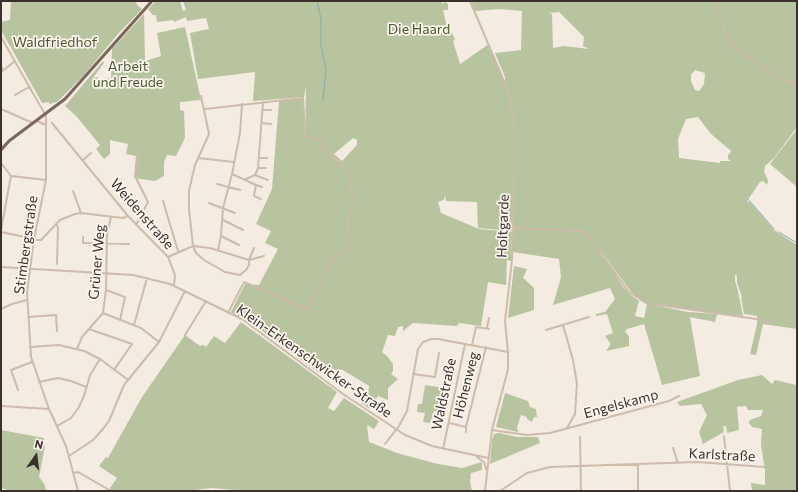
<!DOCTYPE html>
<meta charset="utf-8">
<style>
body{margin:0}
#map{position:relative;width:798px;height:492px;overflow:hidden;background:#f4ebe1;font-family:Commissioner,sans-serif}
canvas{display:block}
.frame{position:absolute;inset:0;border:2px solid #3b302b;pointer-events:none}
.north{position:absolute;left:16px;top:436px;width:40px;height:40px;-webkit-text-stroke:3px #fbf5ee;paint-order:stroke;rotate:14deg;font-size:11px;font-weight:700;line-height:16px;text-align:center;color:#3b302b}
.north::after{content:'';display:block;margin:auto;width:14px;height:18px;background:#3b302b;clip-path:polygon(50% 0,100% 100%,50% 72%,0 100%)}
</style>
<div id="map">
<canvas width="798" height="492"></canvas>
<div class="frame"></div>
<div class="north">N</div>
</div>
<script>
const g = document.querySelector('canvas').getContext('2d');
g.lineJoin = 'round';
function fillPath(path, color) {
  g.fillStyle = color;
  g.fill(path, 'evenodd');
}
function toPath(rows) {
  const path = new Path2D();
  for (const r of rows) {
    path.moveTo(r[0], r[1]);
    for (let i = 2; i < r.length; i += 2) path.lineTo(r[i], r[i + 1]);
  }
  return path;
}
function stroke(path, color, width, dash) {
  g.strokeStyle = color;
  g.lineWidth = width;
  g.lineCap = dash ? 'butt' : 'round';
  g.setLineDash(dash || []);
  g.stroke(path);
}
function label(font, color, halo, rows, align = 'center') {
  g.font = font + ' Commissioner,sans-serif';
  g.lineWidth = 3.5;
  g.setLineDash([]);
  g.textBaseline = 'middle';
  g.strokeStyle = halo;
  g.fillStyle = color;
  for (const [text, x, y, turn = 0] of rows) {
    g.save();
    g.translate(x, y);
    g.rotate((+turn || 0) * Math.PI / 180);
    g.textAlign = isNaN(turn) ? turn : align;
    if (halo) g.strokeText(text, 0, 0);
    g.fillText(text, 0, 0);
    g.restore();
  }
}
fillPath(toPath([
 [11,1,136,1,137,5,142,9,117,35,84,75,57,102,49,104,49,102,42,103,1,30,1,22,10,20],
 [156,1,180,1,183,11,186,10,183,1,441,1,442,4,445,2,448,4,448,10,443,10,446,23,455,39,453,41,460,64,489,44,505,82,505,77,495,53,521,50,522,11,499,9,475,11,471,1,797,1,797,127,774,158,765,166,764,172,768,180,767,185,763,181,760,182,747,201,751,203,774,230,797,245,797,491,752,491,751,483,765,485,765,470,761,445,762,429,752,427,749,423,750,420,761,416,763,410,748,410,746,406,737,407,739,430,727,433,726,426,723,426,724,432,703,444,699,432,707,415,701,404,680,406,677,402,738,380,762,375,772,384,775,380,796,385,797,329,763,324,756,355,750,354,757,324,757,316,744,314,741,297,742,297,737,283,737,276,735,274,735,281,738,291,743,316,658,306,688,312,717,314,715,322,690,317,700,376,662,385,644,324,627,329,625,332,629,336,629,346,606,351,611,344,605,336,613,333,607,314,596,316,596,314,605,312,615,299,610,288,553,305,561,277,559,259,513,252,513,231,478,228,477,202,446,201,445,195,444,200,438,202,441,213,479,229,512,232,511,261,507,260,506,285,488,282,481,326,459,323,457,326,413,323,403,331,403,326,398,327,395,336,388,335,382,352,388,357,393,364,393,371,391,374,398,379,388,388,388,400,378,396,370,409,361,403,368,394,369,386,341,369,340,372,325,365,319,373,253,324,231,312,245,284,259,285,278,249,265,243,271,231,256,224,272,189,279,101,301,98,304,100,305,137,306,87,304,97,253,101,255,72,198,79,190,33,209,29,206,18,187,21,186,17,174,22,173,20,157,22,156,15,153,15,148,9],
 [559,12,584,37,583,46,589,49,564,46,553,48,552,14,549,13],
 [695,70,705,73,704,84,699,91,695,90,691,81,691,75],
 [698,117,711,134,730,150,731,152,728,155,728,159,731,161,720,161,720,163,679,158,678,139,686,119],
 [353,138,357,140,357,145,342,161,334,154],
 [599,249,635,297,647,304,644,318,635,316,639,301,631,295,624,288],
 [144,14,145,61,161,56,157,33,185,27,201,100,180,102,180,110,184,111,185,138,176,156,167,155,164,162,164,176,155,181,134,178,136,156,126,154,128,144,110,140,110,154,104,159,96,149,100,145,77,117,65,106,103,61,104,63,93,78,98,77,98,80,108,78,111,81,112,49],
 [797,129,797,187,770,164],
 [514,266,527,269,523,278,534,288,534,310,508,318],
 [241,322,337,392,328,408,334,411,344,398,379,421,374,429,367,425,369,442,397,453,438,464,462,468,482,462,482,470,471,473,470,482,472,491,248,491,212,488,185,491,111,491,110,488,117,478,99,466,106,457,108,458,142,397,185,335,200,346,203,345,206,347,214,336,225,343],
 [425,385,445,388,440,412,434,411,430,423,423,422,425,413,417,412,418,404,422,404],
 [505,393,528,401,530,407,536,409,537,417,534,417,532,422,527,419,527,417,521,415,517,427,518,432,496,427],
 [1,430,44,438,44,445,45,446,39,477,45,485,46,491,11,491,1,488],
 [499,433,517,437,538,437,540,443,490,464,492,440,494,434]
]), '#b8c4a0');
stroke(toPath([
 [317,1,321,19,321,45],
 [321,45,326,70,323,100],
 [748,199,774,229],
 [779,232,797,243]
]), '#7fb0b2', 1);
stroke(toPath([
 [470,1,509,93,515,132,512,260,505,321,508,352,508,369,492,430,485,491],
 [716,1,726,33,731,43,736,49,777,76,797,86],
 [1,37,46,116,46,180,34,239,27,292,31,357,49,409,66,446,78,491],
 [1,66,3,70],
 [1,72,15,61],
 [15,95,29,87],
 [1,109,33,123],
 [205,109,303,98,305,136,320,140,325,149,340,162,349,174,352,192,352,202,348,222,346,249,344,252,333,258,309,308,306,309,300,306,244,282,228,313],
 [263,110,271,110],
 [37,121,46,125],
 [52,123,128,216,168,257,175,275,174,286],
 [262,123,271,124],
 [198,158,234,162],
 [260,158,267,158],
 [83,160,91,153],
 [1,163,11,176,1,230],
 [258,168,266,168],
 [232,174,256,185,254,196,261,199],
 [255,175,268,180],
 [11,176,46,180],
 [246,179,255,175,258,168,263,102],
 [217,184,240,190],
 [256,185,262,187],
 [73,191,81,213],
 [163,201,178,251],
 [209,203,235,213],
 [223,220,243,230],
 [56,224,58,227,57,264],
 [136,225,148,202,136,178,138,147],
 [514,228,583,231,589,237,629,292,646,303,770,321],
 [1,232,34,239],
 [221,236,239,245],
 [83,237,83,243,129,244],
 [34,240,41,240,60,220,75,214,81,213,123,218,128,216],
 [193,246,210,248,249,260,249,265,246,270,240,275,225,272,204,260,196,253,193,246],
 [254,248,249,260,264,256],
 [218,250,221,236,223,208,232,174,240,133,242,104],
 [168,257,193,246,189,209,189,191,195,165,209,134,201,96],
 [1,267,133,275,170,284,242,319,343,394,405,435,432,446,488,458],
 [106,290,125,297,120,320],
 [1,309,12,304,27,300],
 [103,313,141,328,159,342],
 [28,317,56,315,57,331],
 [134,325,147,278],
 [563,325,573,360,577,384,575,414,567,428],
 [487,328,489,318],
 [89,329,132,344,114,370],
 [546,330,589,317],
 [185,335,206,301],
 [472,345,476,327,489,329],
 [30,347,59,345,84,351,100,359,127,379],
 [77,349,82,337,103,313,106,290,107,234,111,217],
 [413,374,435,377,439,353],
 [39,382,58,378,71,381,86,387],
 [18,390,11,370,32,362],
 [1,406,49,409],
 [449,423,466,427,486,347],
 [57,426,71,418,79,407,84,396,90,375,100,359],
 [492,430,527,435,550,433,669,401,679,396],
 [466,432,466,427],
 [724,436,730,491],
 [580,437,581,491],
 [385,444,399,426,407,411,418,349,423,342,431,339,438,339,508,352],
 [673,448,678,463],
 [443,449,465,344],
 [69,456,93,440,103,429,109,421,124,385,159,342,185,291],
 [477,457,484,462,486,469],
 [638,464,638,491],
 [73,473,78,472,111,491],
 [500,491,527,473,550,467,697,462,765,467]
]), '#cdbbac', 2);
stroke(toPath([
 [1,150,9,141,65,99,152,1]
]), '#7d675c', 3);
label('14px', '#4a5a2e', '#fbf5ee', [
 ["Die Haard",419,29],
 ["Waldfriedhof",55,42],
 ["Arbeit",128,66],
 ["und Freude",128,82]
]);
label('14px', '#3b302b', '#fbf5ee', [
 ["Weidenstraße",142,214,49],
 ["Holtgarde",503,226,-88],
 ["Stimbergstraße",26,245,-82],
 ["Grüner Weg",97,262,-85],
 ["Klein-Erkenschwicker-Straße",314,361,35],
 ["Höhenweg",466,385,-76],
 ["Waldstraße",444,394,-78],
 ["Engelskamp",621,404,-15],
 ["Karlstraße",722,455,3]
]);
</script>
